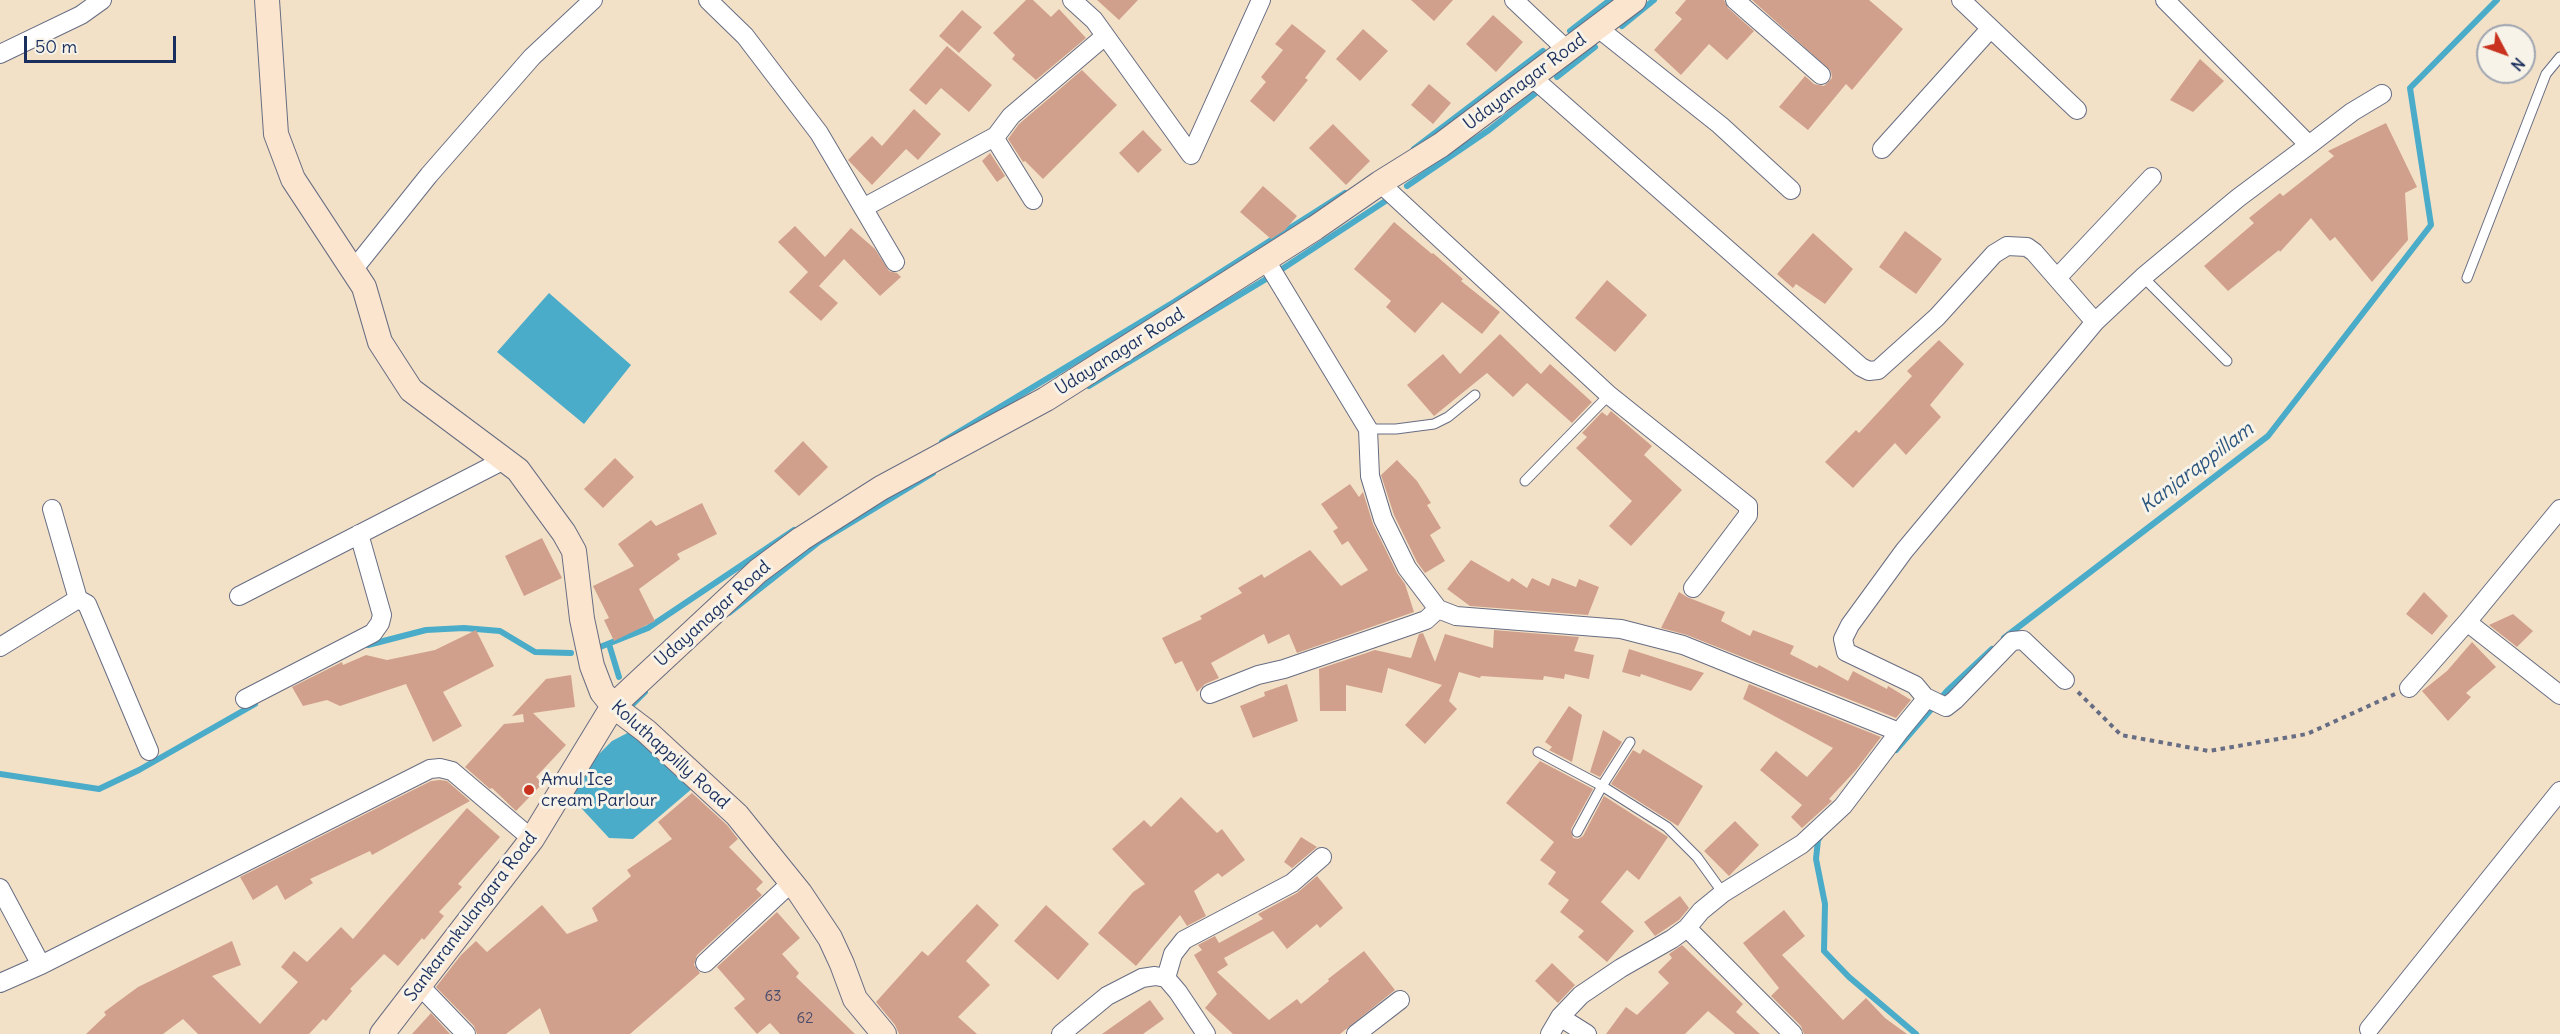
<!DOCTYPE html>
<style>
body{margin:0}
#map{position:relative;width:2560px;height:1034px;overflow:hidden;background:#f3e1c7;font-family:Delius,sans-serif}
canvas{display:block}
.north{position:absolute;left:2476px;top:24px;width:60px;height:60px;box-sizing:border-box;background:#f7f3e8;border:2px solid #9fa5b1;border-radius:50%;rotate:131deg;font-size:16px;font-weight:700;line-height:24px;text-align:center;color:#1b2f5e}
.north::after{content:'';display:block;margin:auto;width:21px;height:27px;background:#c8321e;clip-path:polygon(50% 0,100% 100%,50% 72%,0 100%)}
.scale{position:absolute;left:24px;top:36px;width:152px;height:27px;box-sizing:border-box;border:3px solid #1b2f5e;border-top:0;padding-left:8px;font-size:18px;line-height:21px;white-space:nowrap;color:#1b2f5e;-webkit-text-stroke:4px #f7f3e8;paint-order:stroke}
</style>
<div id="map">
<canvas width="2560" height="1034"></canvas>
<div class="north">N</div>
<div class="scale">50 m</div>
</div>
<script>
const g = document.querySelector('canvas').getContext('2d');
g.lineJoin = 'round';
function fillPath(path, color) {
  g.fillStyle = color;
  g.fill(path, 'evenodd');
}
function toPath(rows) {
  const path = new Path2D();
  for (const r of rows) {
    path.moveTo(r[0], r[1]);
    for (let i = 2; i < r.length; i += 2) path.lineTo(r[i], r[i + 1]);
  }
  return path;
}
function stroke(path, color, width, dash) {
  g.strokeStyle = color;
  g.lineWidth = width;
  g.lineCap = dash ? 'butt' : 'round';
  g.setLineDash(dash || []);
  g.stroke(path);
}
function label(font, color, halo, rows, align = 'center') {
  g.font = font + ' Delius,sans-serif';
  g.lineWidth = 6;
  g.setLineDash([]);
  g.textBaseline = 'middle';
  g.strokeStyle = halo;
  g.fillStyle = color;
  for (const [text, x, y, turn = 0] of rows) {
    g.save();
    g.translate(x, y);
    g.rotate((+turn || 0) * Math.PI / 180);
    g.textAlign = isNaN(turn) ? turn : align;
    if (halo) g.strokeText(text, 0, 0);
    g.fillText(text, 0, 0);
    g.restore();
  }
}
fillPath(toPath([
 [549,293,631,365,584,424,497,352],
 [637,728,694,787,633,839,609,838,571,797,596,757,612,741]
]), '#4aacc9');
stroke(toPath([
 [1622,26,1654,0],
 [1570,31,1610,0],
 [1557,77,1595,47],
 [1414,149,1543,51],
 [1407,186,1489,130,1541,89],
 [1276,273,1390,198],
 [1089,386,1271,276],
 [942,442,1174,302,1345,193],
 [729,613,819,542,933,473],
 [2004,638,2268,436,2431,225,2410,88,2497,0],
 [609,644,619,677],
 [368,645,426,630,464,628,500,631,535,652,571,653],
 [595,649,648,628,794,530],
 [631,706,645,692],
 [1896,750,1947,691,1992,649],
 [0,774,99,789,139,770,255,704],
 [1820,837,1818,840,1816,859,1825,904,1824,951,1849,977,1916,1034]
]), '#4aacc9', 6);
fillPath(toPath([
 [1026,0,1033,0,1051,17,1059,9,1086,38,1036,80,1012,59,1015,55,993,33],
 [1097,0,1138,0,1119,20],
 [1411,0,1453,0,1434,21],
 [1686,0,1724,0,1728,8,1754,31,1727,60,1709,44,1681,75,1654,50,1682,19,1675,13],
 [1752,0,1869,0,1903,29,1852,90,1846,84,1808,130,1779,107,1805,76,1814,84,1824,86,1832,78,1831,71],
 [962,10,982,27,959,53,939,36],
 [1493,15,1523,42,1496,72,1466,44],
 [1292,24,1326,51,1305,78,1308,80,1274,122,1250,101,1266,82,1261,77,1283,50,1275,44],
 [1363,29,1388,51,1360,81,1336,59],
 [947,46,992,85,969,112,941,88,926,105,909,90],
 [2200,59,2224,81,2193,112,2170,100],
 [1082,70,1117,105,1043,179,1025,161,1023,162,1008,139,1019,124],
 [1429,84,1451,103,1433,124,1411,105],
 [914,109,941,134,918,160,906,149,872,185,848,160,872,136,882,146],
 [2386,123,2417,187,2405,193,2408,240,2372,282,2335,237,2330,241,2311,218,2280,252,2279,250,2228,291,2204,266,2254,223,2249,218,2280,193,2283,196,2334,156,2328,151],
 [1333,124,1370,161,1346,185,1309,148],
 [1143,130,1162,150,1138,173,1119,153],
 [990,153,1005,176,997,182,982,161],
 [1263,186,1297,216,1285,230,1271,239,1240,212],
 [1394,222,1432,254,1433,253,1463,279,1461,281,1500,312,1482,334,1442,302,1415,333,1386,307,1391,301,1354,269],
 [795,226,825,257,851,228,875,249,889,271,897,273,901,277,880,296,844,259,819,286,838,303,821,321,789,292,808,272,778,242],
 [1905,231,1942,259,1916,294,1879,267],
 [1813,233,1853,269,1825,304,1796,284,1793,288,1777,274],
 [1607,280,1647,315,1615,352,1575,318],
 [1500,334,1541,374,1550,364,1592,402,1572,423,1527,383,1513,397,1487,373,1434,416,1407,385,1443,354,1460,374],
 [1939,340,1964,364,1930,405,1941,417,1906,455,1895,443,1853,488,1825,462,1856,430,1859,433,1912,376,1907,371],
 [1611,411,1652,446,1644,455,1682,490,1631,546,1609,526,1632,501,1576,448,1587,437,1582,433,1602,412,1607,416],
 [803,441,828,467,799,496,774,471],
 [615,458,634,477,603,508,584,489],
 [1397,460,1417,481,1431,503,1427,505,1441,528,1430,535,1445,561,1425,573,1417,562,1394,515,1381,475],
 [1350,484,1359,497,1363,492,1373,524,1397,573,1405,584,1414,612,1297,653,1289,634,1268,644,1264,634,1211,663,1219,678,1205,684,1197,692,1182,661,1175,664,1162,638,1202,619,1200,616,1242,593,1238,588,1262,574,1264,578,1310,550,1341,586,1368,570,1348,541,1342,545,1333,531,1338,528,1321,504],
 [702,503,717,534,677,554,680,559,639,589,655,621,614,641,604,620,609,618,593,586,634,566,618,544,651,520,656,526],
 [542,538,562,578,524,596,505,556],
 [1471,560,1509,582,1512,578,1527,588,1532,578,1549,586,1552,578,1576,587,1579,579,1599,587,1588,615,1470,606,1447,589],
 [1679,592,1687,597,1725,612,1721,621,1750,636,1753,630,1794,646,1790,654,1817,668,1819,665,1848,681,1853,671,1887,689,1888,686,1911,700,1896,718,1687,635,1661,628],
 [2424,592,2448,616,2432,635,2406,614],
 [2513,614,2533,631,2517,647,2489,625],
 [476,630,494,666,443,692,462,726,433,742,406,684,340,706,327,700,303,706,292,687,342,662,343,665,366,655,387,660,435,650],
 [1494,630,1579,637,1574,651,1594,655,1589,679,1565,674,1564,679,1544,676,1543,680,1481,676,1480,678,1459,672,1449,701,1457,709,1425,744,1405,725,1442,685,1388,668,1382,693,1346,685,1346,711,1320,711,1319,669,1375,650,1411,658,1419,634,1423,633,1435,662,1445,634,1493,648],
 [2472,642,2496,667,2466,693,2471,697,2448,721,2422,691,2447,671],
 [1629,649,1704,673,1691,691,1641,674,1640,677,1622,672],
 [571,675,575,707,533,713,566,745,536,777,543,783,516,811,492,788,490,789,465,767,504,724,524,722,523,714,512,716,546,679],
 [1287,684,1298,721,1253,738,1240,706,1265,696,1264,692],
 [1749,684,1881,737,1856,770,1829,799,1832,801,1802,828,1791,817,1802,805,1760,770,1776,751,1807,777,1833,748,1743,699],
 [1569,706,1582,715,1572,762,1549,750,1552,747,1545,742],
 [1603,730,1622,742,1600,777,1590,772],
 [1643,749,1703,786,1678,826,1611,784,1633,750,1640,754],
 [1540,761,1593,789,1571,829,1573,838,1578,839,1583,836,1604,796,1668,837,1639,880,1627,870,1601,902,1634,931,1607,962,1578,937,1584,931,1560,912,1569,900,1548,884,1556,872,1540,860,1554,842,1506,803],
 [440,780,447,781,470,801,372,855,370,851,310,879,313,883,285,900,277,885,253,900,240,877,431,781],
 [692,793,727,825,738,839,729,847,763,882,756,889,762,895,697,955,694,965,700,973,630,1034,550,1034,540,1008,506,1034,477,1034,474,1026,436,987,461,955,476,941,487,952,542,905,567,934,598,921,592,908,631,876,627,870,672,839,658,822],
 [1181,797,1217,833,1222,829,1245,860,1222,877,1218,873,1194,891,1206,916,1187,926,1180,915,1136,966,1098,933,1133,892,1145,884,1112,849,1144,820,1151,827],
 [467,808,500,837,458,884,462,887,439,912,444,916,424,940,422,938,398,966,384,954,350,989,352,991,326,1021,323,1019,309,1034,198,1034,183,1019,163,1034,86,1034,106,1015,104,1012,138,987,232,941,241,965,212,976,260,1024,298,982,281,967,294,951,307,962,341,927,353,939],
 [1735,821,1759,845,1729,876,1704,851],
 [1301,837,1317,847,1292,868,1284,862],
 [1317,876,1343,908,1320,928,1317,924,1287,949,1273,931,1224,958,1228,965,1217,972,1269,1020,1297,999,1301,1004,1329,981,1328,979,1364,951,1395,990,1340,1034,1233,1034,1205,1008,1217,994,1194,955,1202,950,1198,945,1215,936,1219,943,1263,919,1258,914,1297,893],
 [1680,896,1689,908,1679,920,1655,936,1644,922],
 [977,904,999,925,966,961,990,985,958,1017,977,1034,899,1034,895,1025,876,1002,922,951,928,956],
 [1046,905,1089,944,1058,980,1014,941],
 [1784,910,1805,936,1782,955,1843,1020,1866,998,1885,1018,1907,1034,1804,1034,1801,1026,1771,996,1779,988,1743,943],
 [777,912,800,938,782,954,799,973,796,977,855,1034,780,1034,770,1023,757,1034,734,1008,745,999,717,967],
 [1682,945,1743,1004,1736,1012,1760,1034,1735,1034,1708,1011,1685,1034,1606,1034,1626,1007,1637,1015,1669,983,1658,972,1672,958,1669,954],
 [1552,963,1575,985,1558,1003,1535,981],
 [1150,1000,1164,1019,1143,1034,1102,1034],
 [431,1013,450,1034,412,1034]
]), '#d1a08d');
const lane = toPath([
 [2143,277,2227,361],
 [2467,278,2546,74,2560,57],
 [1368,429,1396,429,1434,424,1448,417,1475,395],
 [1525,481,1609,395],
 [1538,752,1602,786,1667,827,1697,857,1723,893],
 [1577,832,1602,786,1630,742]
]);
const street = toPath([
 [708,0,745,36,819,133,895,262],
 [1072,0,1094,20,1191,155,1261,0],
 [1514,0,1568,51],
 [1735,0,1821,75],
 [1961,0,2077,110],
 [1598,28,1720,125,1791,190],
 [0,54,81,15,102,0],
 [1533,78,1861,367,1869,371,1878,370,1937,317,1994,254,2007,246,2027,247,2034,252,2095,322],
 [2309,145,2352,112,2382,94],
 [1882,149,1990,29],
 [1380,183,1609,395,1748,506,1748,515,1693,588],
 [1033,200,997,142,996,136,1011,116,1105,36],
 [863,208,996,136],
 [1265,259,1368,429,1370,476,1383,519,1407,568,1438,609,1456,616,1621,629,1683,645,1899,732,1922,704,1925,697,1915,685,1846,652,1843,639,1850,625,1904,551,2095,322,2143,277,2238,198,2309,145,2165,0],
 [353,270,429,175,532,57,593,0],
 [2057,278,2152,177],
 [2560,509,2467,622,2560,695],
 [239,596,504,460],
 [78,599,87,604,149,751],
 [0,647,78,599,52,509],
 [2409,688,2467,622],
 [1210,694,1258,675,1284,669,1409,626,1426,620,1438,609],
 [1925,697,1946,707,1955,700,2012,641,2023,640,2065,680],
 [245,699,373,633,380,623,382,615,359,534],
 [0,888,41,965],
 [1687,928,1793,1034],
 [705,963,792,882],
 [1166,978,1173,954,1184,940,1292,883,1322,857],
 [0,983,41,965,430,769,440,768,452,771,532,839],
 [419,985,466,1034],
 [1560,1017,1587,1034],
 [2369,1029,2560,791],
 [1061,1034,1107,996,1142,978,1155,976,1166,978,1178,992,1206,1034],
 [1356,1034,1400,1000],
 [1550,1034,1560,1017,1581,995,1621,968,1672,939,1687,928,1701,911,1723,893,1802,844,1843,806,1899,732]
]);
const secondary = toPath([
 [267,0,276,134,293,179,364,287,380,342,411,390,518,470,564,533,574,551,582,619,592,666,602,692,613,706,646,731,737,815,800,893,830,938,842,964,855,999,884,1034],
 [382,1034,532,839,613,706,758,571,801,539,881,488,1046,399,1315,228,1380,183,1441,145,1634,0]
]);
stroke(lane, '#676d83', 11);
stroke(street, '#676d83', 20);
stroke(secondary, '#676d83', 26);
stroke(toPath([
 [2078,692,2121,735,2209,751,2307,734,2395,694]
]), '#676d83', 4, [4.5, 4.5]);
stroke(lane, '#fff', 9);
stroke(street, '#fff', 18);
stroke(secondary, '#fce5cf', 24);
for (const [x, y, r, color] of [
 [529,790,6,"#c8321e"]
]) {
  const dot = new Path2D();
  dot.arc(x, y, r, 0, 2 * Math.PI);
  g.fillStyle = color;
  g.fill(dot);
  stroke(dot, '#f7f3e8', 2);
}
label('15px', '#484b6a', null, [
 ["63",773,997],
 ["62",805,1019]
]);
label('18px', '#1b2f5e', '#f7f3e8', [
 ["Udayanagar Road",1525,82,-37],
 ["Udayanagar Road",1120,352,-32],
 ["Udayanagar Road",713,614,-42],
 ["Koluthappilly Road",670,755,42],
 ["Sankarankulangara Road",471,917,-53]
]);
label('18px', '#1b2f5e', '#f7f3e8', [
 ["Amul Ice",541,780],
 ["cream Parlour",541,801]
], 'left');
label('italic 20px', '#29547e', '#f7f3e8', [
 ["Kanjarappillam",2197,468,-37]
]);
</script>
